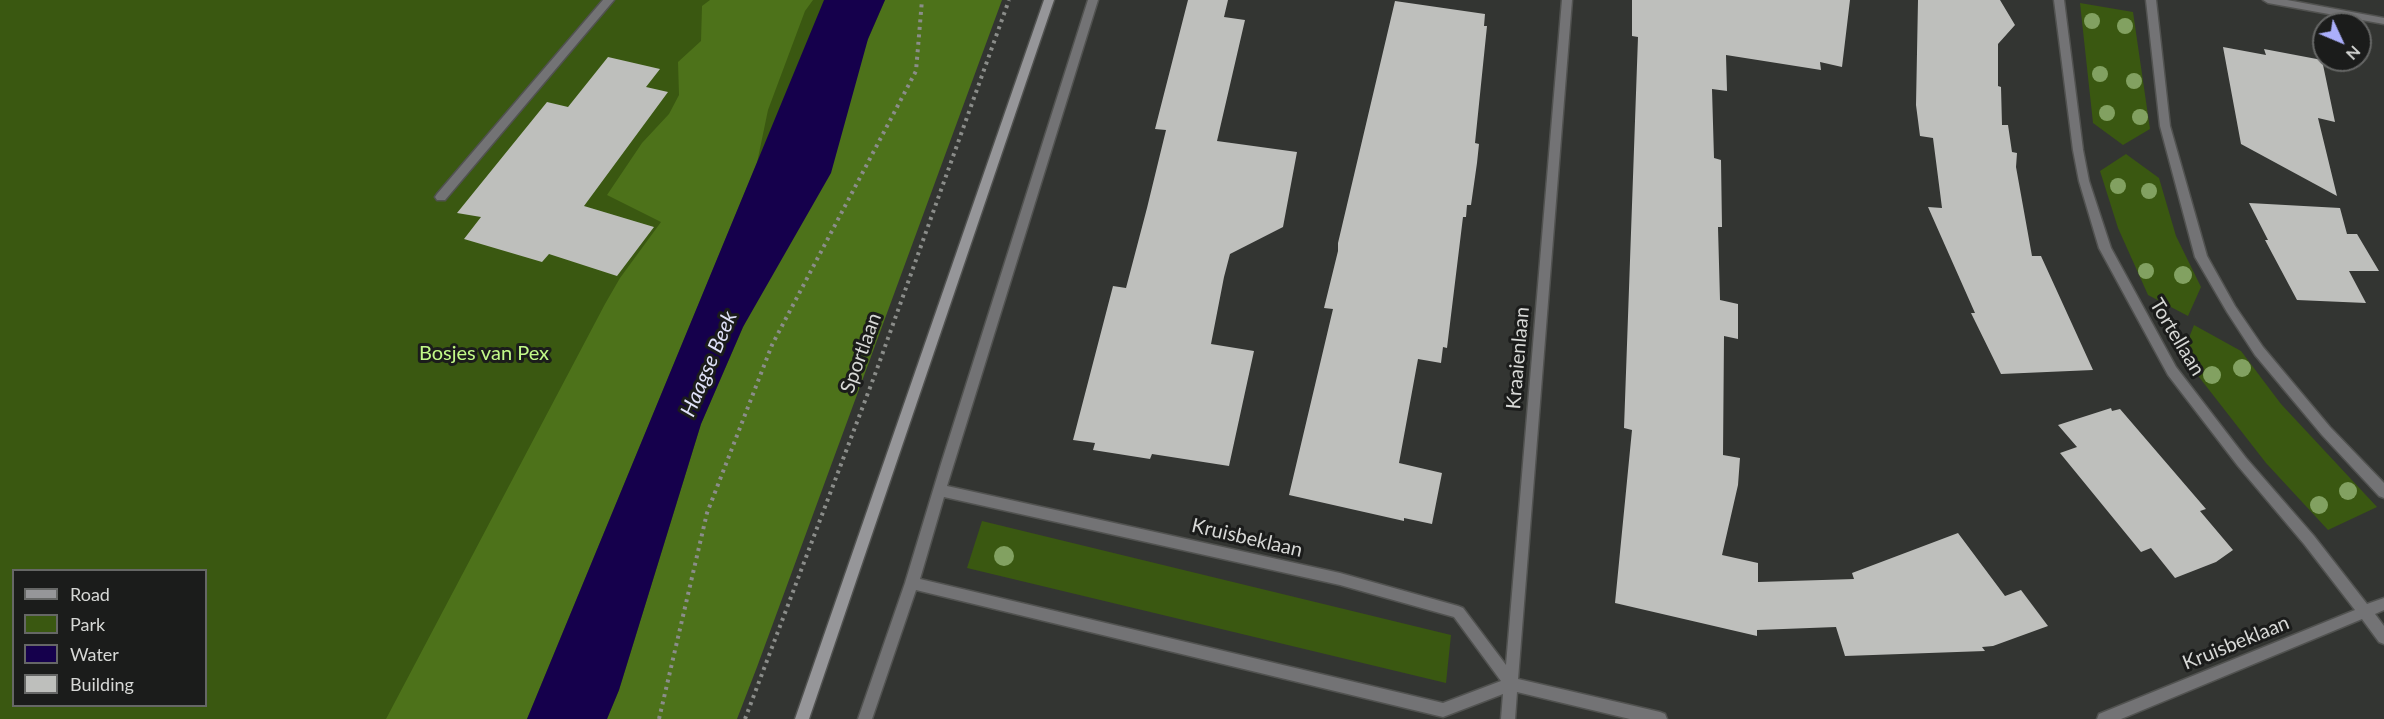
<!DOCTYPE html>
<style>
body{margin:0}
#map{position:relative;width:2384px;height:719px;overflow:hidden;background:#333532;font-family:Lato,sans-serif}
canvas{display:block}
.legend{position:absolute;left:12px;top:569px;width:195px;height:138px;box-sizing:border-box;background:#1b1c1b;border:2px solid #666766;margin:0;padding:8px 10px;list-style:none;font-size:18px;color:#d7d8d6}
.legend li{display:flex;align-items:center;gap:12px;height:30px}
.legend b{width:30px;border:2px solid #666766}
.north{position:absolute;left:2312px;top:12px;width:60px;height:60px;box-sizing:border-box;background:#1b1c1b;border:2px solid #666766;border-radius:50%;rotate:134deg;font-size:16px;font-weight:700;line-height:24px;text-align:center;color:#d7d8d6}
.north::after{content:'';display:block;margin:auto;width:21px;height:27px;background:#abaffb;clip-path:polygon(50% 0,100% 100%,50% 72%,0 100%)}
</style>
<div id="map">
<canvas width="2384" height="719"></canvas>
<ul class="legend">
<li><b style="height:8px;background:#969699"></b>Road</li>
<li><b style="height:16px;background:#3a5811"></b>Park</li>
<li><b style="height:16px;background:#15004c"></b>Water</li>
<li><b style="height:16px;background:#bebfbc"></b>Building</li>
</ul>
<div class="north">N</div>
</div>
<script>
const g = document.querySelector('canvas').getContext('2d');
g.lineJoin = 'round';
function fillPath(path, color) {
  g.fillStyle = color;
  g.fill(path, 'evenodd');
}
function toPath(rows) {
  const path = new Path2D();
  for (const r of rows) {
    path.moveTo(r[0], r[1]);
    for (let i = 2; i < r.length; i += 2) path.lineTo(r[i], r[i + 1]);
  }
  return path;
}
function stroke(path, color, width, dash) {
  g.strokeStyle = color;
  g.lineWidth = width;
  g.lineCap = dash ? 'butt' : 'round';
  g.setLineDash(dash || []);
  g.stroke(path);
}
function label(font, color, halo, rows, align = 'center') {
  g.font = font + ' Lato,sans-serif';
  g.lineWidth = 6;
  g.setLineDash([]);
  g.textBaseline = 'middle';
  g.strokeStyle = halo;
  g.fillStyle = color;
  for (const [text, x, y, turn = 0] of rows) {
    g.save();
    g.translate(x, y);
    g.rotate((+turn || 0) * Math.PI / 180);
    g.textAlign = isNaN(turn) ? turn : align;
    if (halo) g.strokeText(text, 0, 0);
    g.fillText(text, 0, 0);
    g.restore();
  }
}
fillPath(toPath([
 [0,0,995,0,727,719,0,719],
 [14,570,206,570,206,706,14,706],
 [2080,3,2133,12,2150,129,2123,145,2093,123],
 [2126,154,2159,178,2176,236,2201,287,2188,316,2148,295,2118,228,2100,171],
 [2194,325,2241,351,2281,404,2377,507,2328,530,2266,463,2192,368,2183,353],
 [982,521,1451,635,1446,683,967,568]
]), '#3a5811');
fillPath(toPath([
 [710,0,813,0,805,11,768,110,757,163,527,719,386,719,605,304,620,278,661,222,607,195,642,143,669,114,679,95,678,62,701,41,702,6],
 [885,0,1002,0,757,667,737,719,607,719,619,690,701,424]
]), '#4d721a');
fillPath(toPath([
 [824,0,885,0,868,39,831,173,743,327,701,424,619,690,607,719,527,719]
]), '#15004c');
fillPath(toPath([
 [1188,0,1228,0,1224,17,1245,20,1217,141,1297,152,1283,227,1230,254,1224,277,1211,344,1254,351,1229,466,1152,454,1150,459,1093,450,1095,443,1073,440,1113,286,1126,288,1147,208,1166,130,1155,129],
 [1632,0,1850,0,1842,67,1820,62,1821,70,1726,55,1727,91,1712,89,1714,158,1721,160,1722,227,1718,227,1720,300,1738,304,1738,339,1724,336,1723,455,1740,458,1738,485,1722,555,1758,563,1758,582,1854,579,1852,573,1958,533,2005,596,2021,590,2048,626,1993,646,1982,647,1985,651,1845,656,1836,627,1757,630,1757,636,1615,603,1632,430,1624,428,1638,37,1632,36],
 [1918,0,2000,0,2015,25,1998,44,1998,86,2001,87,2002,125,2008,125,2012,152,2017,153,2016,167,2032,256,2041,256,2093,370,2001,374,1971,313,1975,313,1928,207,1942,208,1933,138,1920,136,1916,105],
 [1395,1,1485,14,1484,26,1487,26,1475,143,1479,144,1477,163,1471,205,1467,205,1466,217,1463,217,1447,348,1443,347,1441,363,1418,359,1399,463,1442,473,1432,524,1404,518,1404,521,1289,495,1333,309,1324,308,1338,251,1338,243],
 [2223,47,2266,55,2264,49,2322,60,2335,122,2318,118,2337,196,2241,144],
 [608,57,660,69,646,87,668,92,584,206,654,227,617,276,549,254,542,262,464,239,481,217,457,213,547,102,568,107],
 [2249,203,2340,208,2347,234,2357,234,2379,271,2349,271,2366,303,2297,300,2265,240,2268,240],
 [2111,408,2112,411,2120,409,2206,509,2200,511,2233,550,2216,562,2175,578,2151,548,2141,552,2060,453,2077,447,2058,425]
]), '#bebfbc');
const lane = toPath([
 [603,0,614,0,445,200,437,200,435,197,437,194,603,0]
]);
const street = toPath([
 [1088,0,1098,0,947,486,1340,573,1458,606,1463,608,1506,665,1562,0,1572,0,1518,679,1660,712,1665,714,1667,719,1630,719,1517,692,1515,719,1501,719,1503,694,1443,717,916,590,872,719,858,719,905,583,941,464,1088,0],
 [944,497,1340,585,1454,617,1501,681,1443,703,920,579,944,497],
 [2054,0,2064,0,2083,150,2089,181,2111,248,2176,367,2246,458,2314,536,2367,604,2384,598,2384,610,2375,614,2384,626,2384,644,2379,642,2362,619,2121,719,2097,719,2099,714,2355,610,2304,544,2238,466,2168,375,2099,248,2079,181,2073,150,2054,0],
 [2146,0,2156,0,2170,126,2207,256,2235,306,2263,347,2330,427,2384,483,2384,498,2379,496,2322,435,2255,355,2227,312,2195,257,2160,126,2146,0],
 [2263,0,2287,0,2384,18,2384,24,2268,3,2263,0]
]);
const secondary = toPath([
 [1044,0,1054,0,809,719,795,719,1044,0]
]);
stroke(lane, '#515250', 3);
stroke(street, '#515250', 3);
stroke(secondary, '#515250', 3);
stroke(toPath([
 [659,719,707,513,772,345,916,71,922,0],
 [745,719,877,369,1009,0]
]), '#8b8d8a', 4, [3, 4.5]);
fillPath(lane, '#737375');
fillPath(street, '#737375');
fillPath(secondary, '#969699');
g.fillStyle = '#82a161';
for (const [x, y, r] of [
 [2092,21,8],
 [2125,26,8],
 [2100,74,8],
 [2134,81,8],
 [2107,113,8],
 [2140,117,8],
 [2118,186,8],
 [2149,191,8],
 [2146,271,8],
 [2183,275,9],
 [2242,368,9],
 [2212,375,9],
 [2348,491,9],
 [2319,505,9],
 [1004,556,10]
]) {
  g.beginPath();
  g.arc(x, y, r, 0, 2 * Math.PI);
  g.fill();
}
label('20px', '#d7d8d6', '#1b1c1b', [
 ["Tortellaan",2177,337,59],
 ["Sportlaan",861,353,-70],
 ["Kraaienlaan",1518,358,-85],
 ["Kruisbeklaan",1247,538,13],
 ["Kruisbeklaan",2236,643,-22]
]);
label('20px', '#c2f988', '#1b1c1b', [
 ["Bosjes van Pex",484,354]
]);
label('italic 21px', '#dfe1f8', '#1b1c1b', [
 ["Haagse Beek",709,364,-67]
]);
</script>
